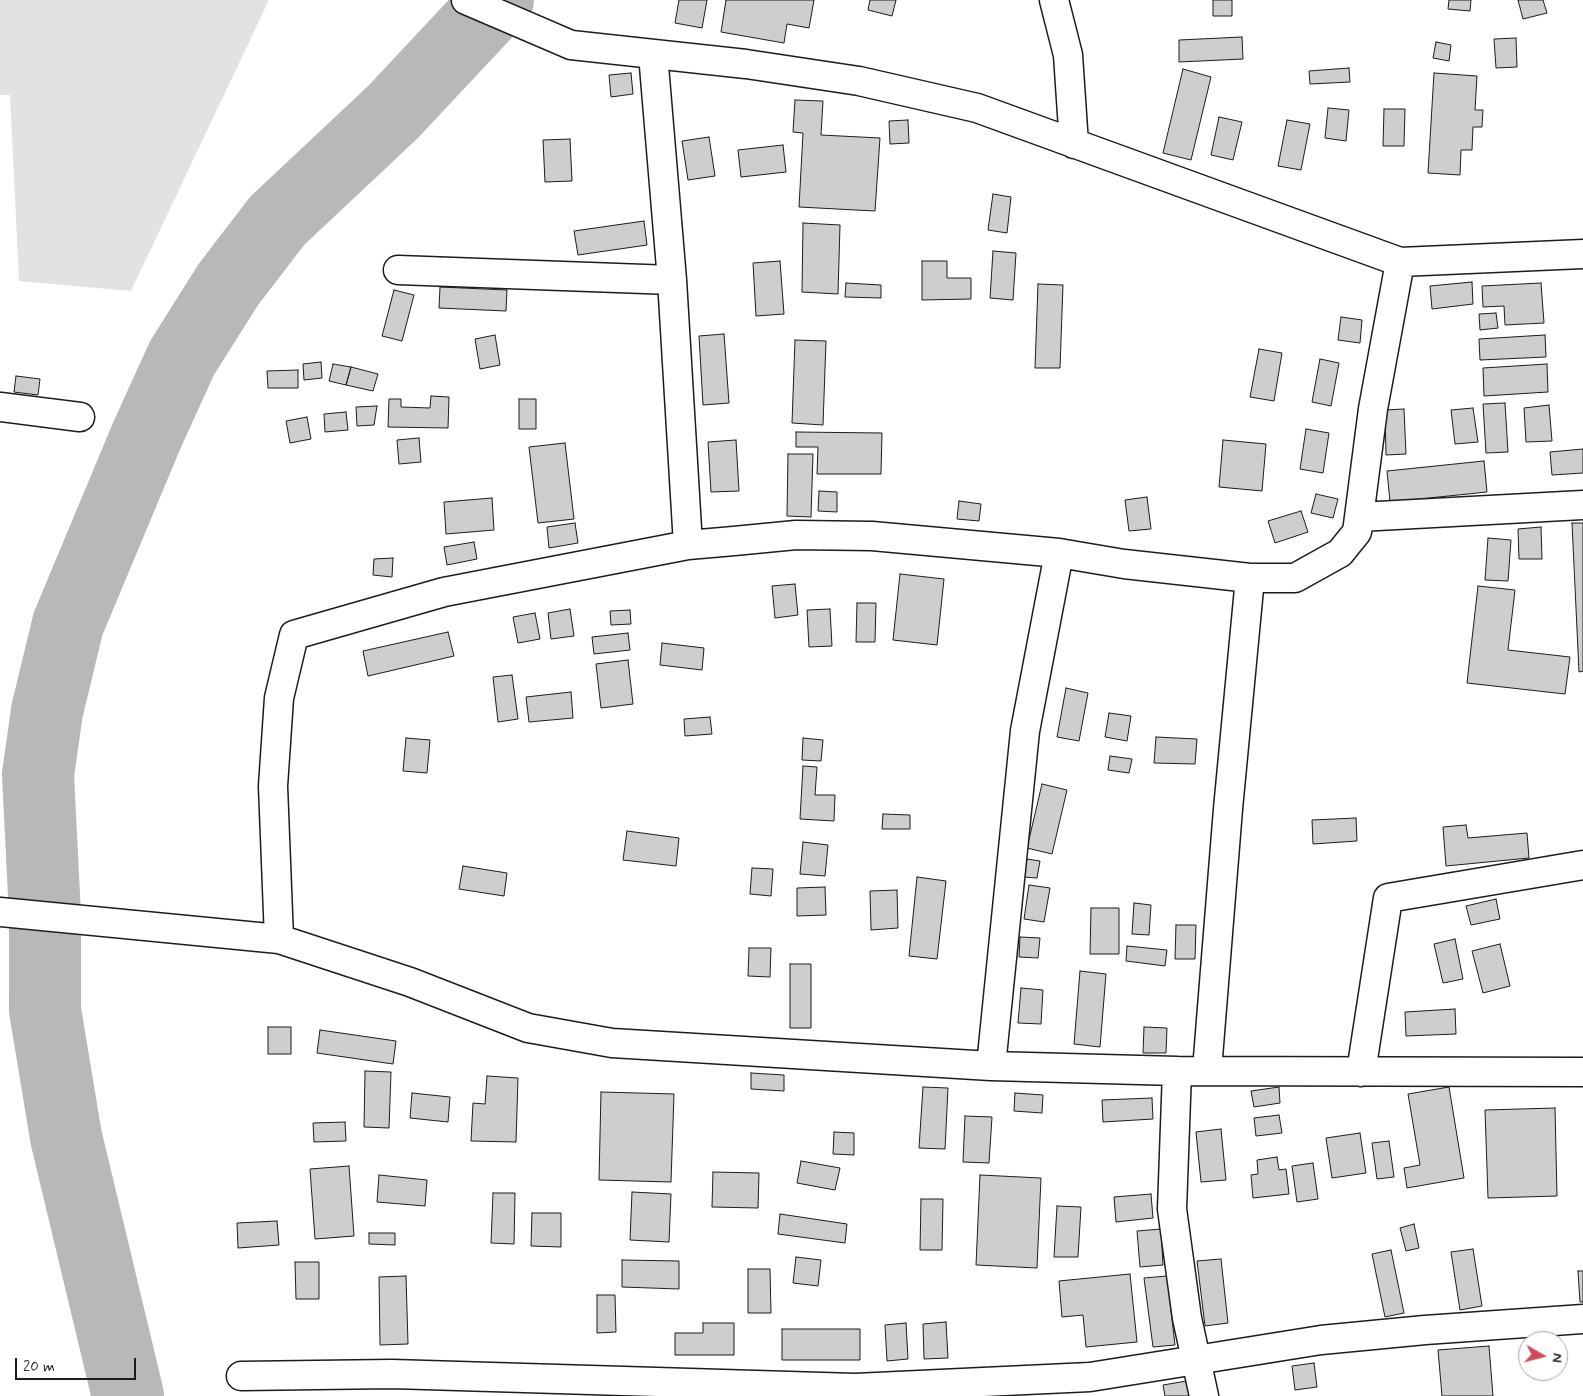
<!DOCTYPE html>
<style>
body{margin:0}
#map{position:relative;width:1583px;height:1396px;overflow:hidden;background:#fff;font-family:Mynerve,sans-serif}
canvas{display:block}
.north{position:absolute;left:1518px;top:1331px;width:50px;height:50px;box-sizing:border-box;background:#fff;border:1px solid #a4a4a4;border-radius:50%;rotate:98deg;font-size:14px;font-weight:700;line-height:20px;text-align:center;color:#1c1c1c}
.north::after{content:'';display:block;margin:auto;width:18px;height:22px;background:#d1495b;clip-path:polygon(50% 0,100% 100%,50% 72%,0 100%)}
.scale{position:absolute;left:15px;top:1358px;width:121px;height:22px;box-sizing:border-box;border:2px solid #1c1c1c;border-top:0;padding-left:6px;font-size:15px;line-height:18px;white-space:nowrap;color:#1c1c1c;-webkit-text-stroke:4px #fff;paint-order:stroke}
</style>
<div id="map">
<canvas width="1583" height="1396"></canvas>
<div class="north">N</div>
<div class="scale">20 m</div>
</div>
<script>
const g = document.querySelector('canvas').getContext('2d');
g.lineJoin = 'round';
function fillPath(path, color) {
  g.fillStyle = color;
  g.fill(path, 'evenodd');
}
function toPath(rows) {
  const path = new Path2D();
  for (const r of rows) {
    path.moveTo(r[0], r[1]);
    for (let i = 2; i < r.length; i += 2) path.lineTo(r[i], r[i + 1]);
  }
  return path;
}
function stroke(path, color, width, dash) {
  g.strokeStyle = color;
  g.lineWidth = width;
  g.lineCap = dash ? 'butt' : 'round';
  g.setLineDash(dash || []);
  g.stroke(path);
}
fillPath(toPath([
 [0,0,269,0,131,291,19,281,10,95,0,95]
]), '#e2e2e2');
stroke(toPath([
 [128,1396,66,1137,45,1010,45,915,38,775,47,711,68,624,147,435,182,358,228,285,277,221,393,112,498,0]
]), '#b8b8b8', 72);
const building = toPath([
 [679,0,707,0,702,28,675,23,679,0],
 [726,0,814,0,809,28,787,24,784,43,721,32,726,0],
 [870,0,896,0,892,16,868,10,870,0],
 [1213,0,1232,0,1232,16,1213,16,1213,0],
 [1449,0,1471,0,1470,11,1448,9,1449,0],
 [1518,0,1543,0,1547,13,1523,19,1518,0],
 [1242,37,1243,59,1179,62,1179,40,1242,37],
 [1516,38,1517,67,1496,68,1494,39,1516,38],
 [1436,42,1451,45,1449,61,1433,58,1436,42],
 [1349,68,1350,82,1310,84,1309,71,1349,68],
 [1183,69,1211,77,1191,160,1163,153,1183,69],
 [631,73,633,94,611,97,609,75,631,73],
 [1434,73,1477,76,1475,110,1483,110,1482,127,1473,127,1472,150,1461,150,1460,175,1428,173,1434,73],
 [795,100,823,101,821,135,880,138,875,211,799,207,803,133,793,132,795,100],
 [1328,108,1349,110,1346,141,1325,138,1328,108],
 [1384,109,1405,109,1404,146,1383,146,1384,109],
 [1219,117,1242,122,1233,160,1211,155,1219,117],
 [908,120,909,143,890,144,889,121,908,120],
 [1287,120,1310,124,1301,170,1278,166,1287,120],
 [709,137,715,176,688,180,682,141,709,137],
 [570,139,572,181,545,182,543,140,570,139],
 [783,145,786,172,741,177,738,150,783,145],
 [993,194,1011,197,1007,233,988,230,993,194],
 [644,221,647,245,578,255,574,231,644,221],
 [803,223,840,225,838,294,802,292,803,223],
 [993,251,1016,253,1013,300,990,298,993,251],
 [780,261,784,314,756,316,753,263,780,261],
 [922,261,947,261,947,278,971,278,971,299,922,300,922,261],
 [1472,282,1473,304,1432,309,1430,286,1472,282],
 [846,283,881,285,881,298,845,297,846,283],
 [1541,283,1544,323,1505,325,1504,306,1483,307,1482,286,1541,283],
 [1038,284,1063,285,1060,368,1035,368,1038,284],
 [440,287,507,290,506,311,439,308,440,287],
 [394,290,414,295,402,341,382,336,394,290],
 [1496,313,1498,328,1480,330,1479,314,1496,313],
 [1341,317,1362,320,1360,343,1338,340,1341,317],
 [724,334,729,403,703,405,699,336,724,334],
 [495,335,500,365,480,369,475,339,495,335],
 [1545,335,1546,357,1480,360,1479,339,1545,335],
 [795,340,826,341,823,425,792,423,795,340],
 [1259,349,1282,353,1274,401,1250,397,1259,349],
 [1320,359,1339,363,1331,406,1312,402,1320,359],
 [321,362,322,378,304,380,303,364,321,362],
 [333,364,351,367,346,385,329,381,333,364],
 [1547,364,1548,392,1484,396,1483,368,1547,364],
 [351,367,378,374,373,391,346,385,351,367],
 [298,370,298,388,268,388,267,371,298,370],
 [16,376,40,379,38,395,14,392,16,376],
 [431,396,449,397,448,428,388,427,389,399,401,399,401,407,430,408,431,396],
 [519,399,536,399,536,429,519,429,519,399],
 [1505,403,1508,452,1486,453,1483,404,1505,403],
 [1549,405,1552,441,1526,442,1524,408,1549,405],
 [377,406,374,425,357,426,356,407,377,406],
 [1473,408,1478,442,1455,444,1451,410,1473,408],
 [1404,409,1406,454,1386,455,1385,410,1404,409],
 [346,412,348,430,325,432,324,414,346,412],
 [307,417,311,439,290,443,286,421,307,417],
 [1306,429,1329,433,1323,473,1300,469,1306,429],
 [796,432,882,433,881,474,817,474,818,447,796,447,796,432],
 [419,438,421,462,399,464,397,440,419,438],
 [736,440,739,491,711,492,708,442,736,440],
 [1223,440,1266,444,1262,491,1219,487,1223,440],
 [565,443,574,519,538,523,529,447,565,443],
 [1583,449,1583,473,1552,475,1550,452,1583,449],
 [788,454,813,454,811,517,787,516,788,454],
 [1484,461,1487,492,1390,502,1387,471,1484,461],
 [819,491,837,492,837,512,818,511,819,491],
 [1316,494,1338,499,1333,518,1311,513,1316,494],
 [1147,497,1151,529,1129,531,1125,500,1147,497],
 [492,498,494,530,446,534,444,502,492,498],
 [959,501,981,504,979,521,957,519,959,501],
 [1301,511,1308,532,1275,543,1268,521,1301,511],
 [575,523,578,543,549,548,547,527,575,523],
 [1572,523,1583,523,1583,671,1579,672,1572,523],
 [1541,527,1542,559,1519,559,1518,529,1541,527],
 [1488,538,1511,540,1508,581,1485,580,1488,538],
 [474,542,477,559,447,565,444,547,474,542],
 [393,558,392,577,373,575,374,559,393,558],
 [900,574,944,579,937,645,893,640,900,574],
 [795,584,798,615,775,618,772,586,795,584],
 [1478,586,1515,590,1508,650,1570,657,1565,694,1467,683,1478,586],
 [857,603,876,603,875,642,856,642,857,603],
 [570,609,574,636,551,639,548,613,570,609],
 [830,609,832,646,809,647,807,610,830,609],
 [630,610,631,624,611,625,610,611,630,610],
 [535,613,540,639,518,643,513,617,535,613],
 [448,632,454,656,368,676,363,651,448,632],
 [628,633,630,650,594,654,592,637,628,633],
 [662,643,704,648,702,670,660,665,662,643],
 [628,660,633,704,601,708,596,664,628,660],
 [512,675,518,719,498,722,493,677,512,675],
 [1066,688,1088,693,1079,741,1057,737,1066,688],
 [571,692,573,718,529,722,526,697,571,692],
 [1109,713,1131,716,1127,741,1105,737,1109,713],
 [710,717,712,734,685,736,684,719,710,717],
 [1156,737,1197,739,1195,764,1154,763,1156,737],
 [406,738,430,740,427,773,403,771,406,738],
 [803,738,823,740,821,761,802,760,803,738],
 [1110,756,1132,759,1129,773,1108,770,1110,756],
 [803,766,817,767,815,795,835,795,834,821,800,819,803,766],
 [1042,784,1067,790,1052,854,1027,848,1042,784],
 [883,814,910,815,910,829,882,829,883,814],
 [1356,818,1357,841,1313,844,1312,820,1356,818],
 [1466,825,1468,838,1527,833,1529,858,1446,866,1443,827,1466,825],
 [627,831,679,838,676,866,623,860,627,831],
 [803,842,828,845,825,876,800,874,803,842],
 [1027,859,1040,861,1037,878,1023,877,1027,859],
 [463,866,507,873,504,896,459,889,463,866],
 [752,868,773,869,771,896,750,894,752,868],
 [917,877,946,881,937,959,909,956,917,877],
 [1029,885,1050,888,1044,922,1024,919,1029,885],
 [825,887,826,915,797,916,797,888,825,887],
 [897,890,898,928,871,930,870,891,897,890],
 [1496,899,1500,919,1471,925,1466,906,1496,899],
 [1134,903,1151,905,1149,935,1132,934,1134,903],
 [1091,908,1119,908,1119,954,1090,954,1091,908],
 [1176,925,1196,925,1195,959,1175,959,1176,925],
 [1020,937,1040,938,1038,958,1019,957,1020,937],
 [1455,939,1463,979,1443,983,1434,944,1455,939],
 [1500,944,1510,986,1483,993,1472,951,1500,944],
 [1127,946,1167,950,1165,966,1126,961,1127,946],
 [749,948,771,948,770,977,748,976,749,948],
 [790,964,811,964,811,1028,790,1028,790,964],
 [1080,971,1106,974,1100,1047,1074,1044,1080,971],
 [1021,988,1043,990,1041,1024,1018,1023,1021,988],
 [1455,1009,1456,1034,1406,1036,1405,1012,1455,1009],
 [268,1027,291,1027,291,1054,268,1054,268,1027],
 [1144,1027,1167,1028,1166,1053,1143,1053,1144,1027],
 [320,1030,396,1041,393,1064,317,1053,320,1030],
 [365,1071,391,1072,389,1128,364,1127,365,1071],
 [751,1073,784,1075,784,1091,751,1089,751,1073],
 [487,1076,518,1078,516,1142,471,1141,473,1103,485,1104,487,1076],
 [923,1087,948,1088,945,1149,919,1148,923,1087],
 [1279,1087,1280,1103,1254,1107,1251,1091,1279,1087],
 [1449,1087,1464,1178,1407,1188,1404,1168,1420,1165,1408,1094,1449,1087],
 [601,1092,674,1094,671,1182,599,1180,601,1092],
 [412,1093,450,1097,448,1122,410,1118,412,1093],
 [1015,1093,1043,1095,1042,1113,1014,1111,1015,1093],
 [1152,1098,1153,1119,1103,1122,1102,1100,1152,1098],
 [1555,1108,1557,1196,1488,1198,1485,1110,1555,1108],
 [1279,1115,1282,1133,1256,1136,1254,1118,1279,1115],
 [965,1116,992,1117,989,1163,963,1162,965,1116],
 [345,1122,346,1141,314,1142,313,1123,345,1122],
 [1221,1129,1226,1180,1201,1182,1196,1132,1221,1129],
 [834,1132,854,1133,854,1155,833,1154,834,1132],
 [1360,1133,1366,1173,1332,1178,1326,1138,1360,1133],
 [1389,1141,1394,1177,1377,1179,1372,1143,1389,1141],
 [1277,1157,1279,1170,1286,1169,1289,1194,1253,1198,1251,1175,1258,1174,1257,1160,1277,1157],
 [801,1161,840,1168,835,1190,797,1183,801,1161],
 [1313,1163,1318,1199,1297,1202,1292,1166,1313,1163],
 [349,1166,354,1236,315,1239,310,1169,349,1166],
 [713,1172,759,1173,758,1208,712,1207,713,1172],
 [379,1175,427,1180,425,1206,377,1202,379,1175],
 [980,1175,1041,1178,1037,1268,976,1265,980,1175],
 [632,1192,671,1194,669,1242,630,1240,632,1192],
 [493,1193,515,1193,514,1244,491,1243,493,1193],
 [1151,1194,1153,1218,1116,1222,1114,1197,1151,1194],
 [921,1199,943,1199,942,1250,920,1250,921,1199],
 [1057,1206,1081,1207,1078,1257,1054,1257,1057,1206],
 [532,1213,561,1213,561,1247,531,1246,532,1213],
 [780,1214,847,1224,845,1243,778,1234,780,1214],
 [277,1221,279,1245,238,1248,237,1223,277,1221],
 [1414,1224,1419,1248,1406,1251,1400,1228,1414,1224],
 [1161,1229,1163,1265,1140,1267,1137,1231,1161,1229],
 [369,1233,395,1233,395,1245,369,1244,369,1233],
 [1473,1249,1482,1306,1460,1310,1451,1252,1473,1249],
 [1391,1250,1404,1313,1385,1317,1372,1254,1391,1250],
 [796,1257,821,1260,818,1286,793,1283,796,1257],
 [1221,1259,1228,1323,1205,1326,1197,1261,1221,1259],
 [622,1260,679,1261,679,1289,622,1287,622,1260],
 [295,1262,319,1262,319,1299,296,1299,295,1262],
 [748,1269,770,1269,771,1313,748,1313,748,1269],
 [1578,1271,1583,1271,1583,1302,1580,1302,1578,1271],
 [1130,1274,1137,1342,1086,1347,1083,1315,1062,1317,1059,1281,1130,1274],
 [406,1276,408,1344,380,1345,379,1277,406,1276],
 [1167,1276,1175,1345,1153,1347,1144,1278,1167,1276],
 [597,1295,615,1295,616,1332,597,1333,597,1295],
 [946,1322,948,1358,924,1359,923,1324,946,1322],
 [703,1323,734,1323,734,1355,675,1355,675,1333,703,1333,703,1323],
 [906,1323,908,1359,887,1361,885,1325,906,1323],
 [782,1329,860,1329,860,1360,782,1360,782,1329],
 [1489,1346,1493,1396,1442,1396,1438,1350,1489,1346],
 [1314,1363,1317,1387,1295,1390,1292,1366,1314,1363],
 [1187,1381,1189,1396,1165,1396,1163,1385,1187,1381]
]);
fillPath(building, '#cecece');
stroke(building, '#1c1c1c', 1);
const minor = toPath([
 [466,0,571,45,746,64,859,81,977,108,1400,262,1583,254],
 [1054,0,1068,55,1074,144],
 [653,54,672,280,688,545],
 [398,270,672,280],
 [0,407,80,417],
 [1359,517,1373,409,1400,262],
 [0,912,279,939,410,982,528,1028,612,1043,991,1066,1177,1071,1583,1072],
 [279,939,273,786,279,698,294,635,444,592,688,545,734,541,796,535,872,536,1059,553,1124,564,1250,578,1295,578,1340,553,1357,532,1359,517,1583,505],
 [991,1066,1025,731,1059,553],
 [1207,1070,1228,809,1250,578],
 [1177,1071,1172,1209,1187,1318,1204,1396],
 [1361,1072,1388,898,1583,865],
 [241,1376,392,1374,855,1388,1090,1377,1321,1340,1425,1330,1583,1319]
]);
stroke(minor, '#1c1c1c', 31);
stroke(minor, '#fff', 28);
</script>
